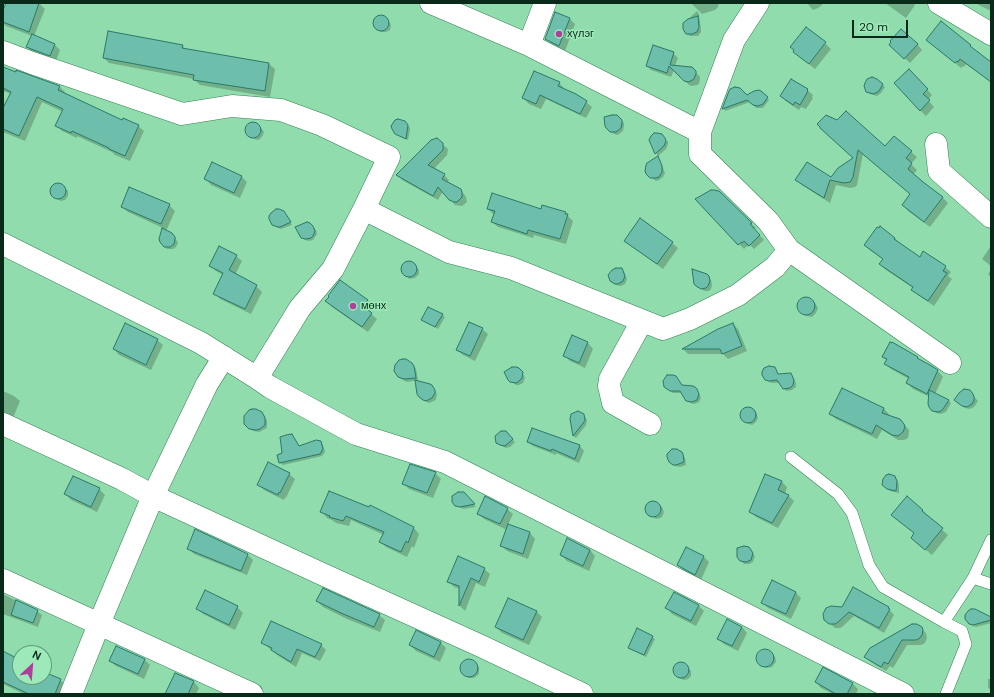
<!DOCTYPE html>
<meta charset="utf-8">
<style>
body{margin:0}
#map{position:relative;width:994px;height:697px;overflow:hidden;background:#90dcac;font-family:"DM Sans",sans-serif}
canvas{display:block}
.frame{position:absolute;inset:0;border:4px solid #0a2a19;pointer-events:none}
.north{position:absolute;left:12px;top:645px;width:40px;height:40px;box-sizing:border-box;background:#9de9b9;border:1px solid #629d79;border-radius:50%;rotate:26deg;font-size:11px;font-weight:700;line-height:16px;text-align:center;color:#0a2a19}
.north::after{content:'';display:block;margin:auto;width:14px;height:18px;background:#af3f9b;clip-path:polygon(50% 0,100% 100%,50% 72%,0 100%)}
.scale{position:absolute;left:852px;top:20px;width:56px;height:18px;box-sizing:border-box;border:2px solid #0a2a19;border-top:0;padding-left:5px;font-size:12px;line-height:14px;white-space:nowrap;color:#0a2a19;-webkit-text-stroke:3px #9de9b9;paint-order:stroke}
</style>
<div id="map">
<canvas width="994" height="697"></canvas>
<div class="frame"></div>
<div class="north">N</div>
<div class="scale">20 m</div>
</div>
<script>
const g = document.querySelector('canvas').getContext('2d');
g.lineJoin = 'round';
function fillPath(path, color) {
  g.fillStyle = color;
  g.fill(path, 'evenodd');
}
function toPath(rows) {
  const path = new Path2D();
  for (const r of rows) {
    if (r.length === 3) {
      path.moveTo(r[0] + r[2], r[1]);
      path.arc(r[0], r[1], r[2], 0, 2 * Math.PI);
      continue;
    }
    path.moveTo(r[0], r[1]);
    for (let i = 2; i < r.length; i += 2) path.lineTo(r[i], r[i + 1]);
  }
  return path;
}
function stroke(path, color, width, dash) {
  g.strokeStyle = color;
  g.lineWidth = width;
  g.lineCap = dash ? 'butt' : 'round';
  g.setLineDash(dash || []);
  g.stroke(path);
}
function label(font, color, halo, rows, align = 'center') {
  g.font = font + ' "DM Sans",sans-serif';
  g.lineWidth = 3;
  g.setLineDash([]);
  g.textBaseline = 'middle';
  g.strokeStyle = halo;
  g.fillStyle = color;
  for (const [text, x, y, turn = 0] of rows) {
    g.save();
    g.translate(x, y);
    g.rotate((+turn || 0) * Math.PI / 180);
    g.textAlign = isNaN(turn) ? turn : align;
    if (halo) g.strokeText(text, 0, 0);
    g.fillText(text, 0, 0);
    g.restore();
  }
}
fillPath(toPath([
 [7,3,39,3,45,9,34,36,55,45,60,50,56,61,33,53,27,47,32,36,6,26,3,23,3,13],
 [691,3,719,3,718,7,715,10,702,14],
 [807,3,822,3,822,5,818,8,813,10],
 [885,3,913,3,915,5,906,18],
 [975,3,991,3,991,11],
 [697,11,699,14,701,30,701,32,698,36,690,36,687,34,684,23],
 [380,15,383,16,387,19,391,25,390,30,386,32,381,32,374,25,374,21,375,18],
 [570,19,575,24,565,51,552,44,546,39],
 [806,28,825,43,831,49,815,69,800,57],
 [917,44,922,50,910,63,896,50],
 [933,45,970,46,976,52,991,63,991,82,966,64,964,67,963,66,961,68],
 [182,46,187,50,269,64,275,69,270,97,200,85,194,79,109,63,104,58],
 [673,53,678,58,675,66,692,68,700,77,700,79,699,84,697,85,692,86,689,85,674,70,671,77,651,70,647,66],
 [3,68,59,86,65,92,64,94,123,121,138,126,144,131,130,161,115,155,112,152,77,136,77,138,62,131,57,126,63,112,42,102,25,141,3,132,3,111,11,94,3,91],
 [909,70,932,95,928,100,934,107,926,116,920,110],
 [791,80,807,90,813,95,812,97,813,98,806,109,801,107,799,110,787,102,781,96],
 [559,83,565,89,564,90,586,102,592,107,586,118,546,99,541,109,529,104,523,98],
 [882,84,885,87,881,93,877,96,870,94,867,91],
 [761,92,769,100,763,108,756,108,750,102,725,111,723,108,746,96],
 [617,116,624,123,624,126,623,131,619,134,617,135,612,133,609,130],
 [252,123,258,124,264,132,263,135,260,139,258,140,254,139,248,134,246,130,248,126],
 [407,124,410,128,410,130,408,140,399,136,396,133],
 [826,134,885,148,894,137,917,157,911,164,917,170,913,175,942,197,948,203,930,227,908,211,903,205,911,194,863,154,857,185,855,187,850,188,836,185,830,203,802,185,797,180,831,179,854,158],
 [664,138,668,142,668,144,666,149,658,156,656,153],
 [442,144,448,149,447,155,434,169,444,175,449,180,447,183,458,188,464,194,466,197,467,202,462,206,455,205,443,191,438,200,402,180,397,175],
 [657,158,660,160,665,173,663,177,659,180,656,181,652,178,649,176],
 [213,164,242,177,247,182,240,198,211,185,206,179],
 [60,184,68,191,68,196,65,200,61,201,55,198,52,193,51,188,54,185],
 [3,186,4,188,4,192,3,194],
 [718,192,756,228,754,229,764,240,754,249,750,245,748,247,747,246,744,249,697,200],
 [169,205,175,211,166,231,172,234,176,239,178,243,176,247,173,249,167,249,162,244,160,239,163,228,128,212,122,207],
 [488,209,542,210,565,213,573,221,566,244,534,235,533,238,498,227,492,222,494,215],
 [286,215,292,225,281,229,276,227,273,224],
 [309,224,316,230,317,234,313,240,309,241,305,240,302,237],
 [895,238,900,244,920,258,945,267,951,272,948,276,952,279,934,306,918,295,912,290,913,288,886,270,880,264,884,260,871,251,865,245],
 [626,241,672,243,678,248,663,269,631,246],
 [991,246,991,266,982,259],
 [236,256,242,261,235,275,256,286,262,292,251,314,220,299,215,293,223,275,216,271,210,266],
 [407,262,413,263,419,270,419,274,415,278,409,279,402,270,403,265],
 [621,269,624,272,627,279,625,284,621,286,616,285,613,282],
 [991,270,991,277,988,274],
 [706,275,711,280,712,285,711,289,709,291,704,291,697,285],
 [804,297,810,298,815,303,818,308,816,313,812,317,806,316,799,309,798,304,798,302,802,298],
 [367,300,373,306,369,312,377,319,368,332,332,307,327,301],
 [442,315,445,317,438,329,425,322,422,320],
 [733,324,738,329,747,351,728,359,723,354,688,354,684,350,719,329],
 [482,329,488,334,475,361,463,355,457,350],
 [572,336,588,343,593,349,585,368,570,361,564,355],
 [157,340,163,345,151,370,119,355,114,349],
 [883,357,917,357,920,361,930,365,938,371,943,377,935,394,949,401,951,403,946,412,941,414,936,413,931,409,930,397,913,389,907,383,909,379,891,369,886,364,887,361],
 [412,364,416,369,418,380,407,382,401,379,398,376],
 [774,368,779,375,791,374,793,377,796,383,796,387,792,390,786,391,780,383,772,383,769,382,766,379],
 [521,371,523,374,525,378,523,383,519,385,516,385,512,382],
 [683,386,696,390,699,393,701,398,699,402,695,404,690,403,682,393,673,393,665,387],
 [434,389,437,394,436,399,434,401,429,403,425,401,422,398],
 [842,389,884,409,889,414,888,416,900,420,909,430,909,432,908,438,904,440,898,440,882,430,877,439,836,419,830,414],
 [3,391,14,396,20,401,13,418,3,416],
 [971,393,978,401,974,407,970,409,965,408,958,403],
 [748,407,754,409,756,412,758,418,756,422,752,425,746,423,743,420,741,415,744,409],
 [261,412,264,415,267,421,267,428,259,432,253,431,245,423],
 [583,415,586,418,587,421,586,425,576,438,573,436,571,419],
 [533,429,580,446,584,451,579,463,556,453,556,455,533,446,528,442],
 [509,435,515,442,510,447,506,448,500,445,497,443],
 [294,438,300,447,321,442,323,445,325,452,322,456,283,465,280,463,278,456,284,453],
 [682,454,685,458,686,465,680,467,675,466,672,463],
 [435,473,441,479,433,498,409,489,403,483],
 [289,474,295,479,286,498,285,497,284,500,264,490,258,484],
 [766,475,782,482,787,487,785,494,788,495,794,501,778,528,756,517,750,512],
 [894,476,897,479,899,485,899,493,890,491,883,484],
 [99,489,105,495,97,512,71,500,66,494],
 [330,492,414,528,419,534,414,548,412,546,407,557,386,547,380,542,384,535,351,520,349,526,336,523,332,520,327,518,322,512],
 [463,493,476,507,463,509,457,506],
 [907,498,923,511,928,516,928,517,948,535,932,555,917,543],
 [653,502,657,502,662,507,664,512,662,517,660,518,656,519,648,513,646,509,648,504],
 [507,509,513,514,508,525,530,533,535,539,528,559,507,551,502,546,507,530,484,519,478,514],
 [188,548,247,554,253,560,247,575,194,554],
 [590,550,595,556,589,571,567,561,561,555],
 [751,551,755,556,753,562,749,564,744,564,741,561],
 [703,556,709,562,701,580,684,571,678,565],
 [484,569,490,574,485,587,476,583,465,611,460,606,460,589,454,587,448,581],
 [772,582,796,593,801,598,791,619,768,608,762,602],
 [3,594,37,611,42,615,38,627,3,614],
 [317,601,379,615,385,620,380,632,347,619,323,607],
 [698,605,704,611,696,626,672,614,667,608],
 [237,607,243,613,235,630,203,614,198,609],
 [842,608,888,608,894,615,884,633,854,616,842,627,840,628,835,628,825,619],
 [536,611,542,617,529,645,502,633,496,627],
 [966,618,991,618,991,623,976,627,973,626],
 [742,627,747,633,738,651,724,644,718,639],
 [921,628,926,633,927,638,925,643,921,645,907,645,893,668,890,666,886,671,871,662,866,657],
 [652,637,655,639,646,657,632,650,629,648],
 [440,642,446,648,440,662,416,651,410,645],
 [263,643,321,645,326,650,320,661,302,653,296,667,277,655],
 [763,650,768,651,775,657,776,662,772,667,767,668,762,666,759,663,757,658,757,654],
 [3,652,20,661,20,677,44,677,44,673,60,680,66,685,63,694,24,694,3,684],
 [144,659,150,665,144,679,116,666,110,661],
 [470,660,473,661,479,668,479,673,478,675,474,678,469,678,462,671,461,665,466,661],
 [681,663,684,665,691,671,691,676,688,679,684,680,679,678,676,675,675,670,677,666],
 [823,669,853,684,858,689,856,694,833,694,821,688,816,682],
 [176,674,194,682,199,688,196,694,166,694],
 [988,679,991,679,991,691,988,687]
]), '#0003');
const building = toPath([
 [6,3,39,3,29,32,3,22,3,10,6,3],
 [555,12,570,18,559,46,545,39,555,12],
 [381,23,8],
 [698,16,699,27,697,32,692,34,686,34,683,29,683,23,688,19,698,16],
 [941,21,971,45,970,46,991,62,991,82,960,59,958,62,957,61,955,63,926,40,941,21],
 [806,27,826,42,809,64,793,52,794,50,790,47,806,27],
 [901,29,918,44,904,59,889,45,891,42,890,41,901,29],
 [108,31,183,45,182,48,269,63,265,91,193,80,194,75,103,58,108,31],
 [32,34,55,44,50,56,26,47,32,34],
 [653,45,674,52,670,65,692,67,696,71,696,74,694,79,689,82,684,81,669,66,667,73,646,66,653,45],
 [3,67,16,72,16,70,60,86,58,90,122,120,123,118,139,125,125,156,109,149,109,148,72,131,71,133,55,126,63,109,37,97,19,136,3,129,3,108,11,92,3,88,3,67],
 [909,69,928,89,923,94,930,100,920,111,894,83,909,69],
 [534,71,560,82,558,86,576,94,587,101,580,114,540,95,536,104,522,98,534,71],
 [872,77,877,79,883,84,879,91,874,94,866,92,864,86,865,83,867,79,872,77],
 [791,79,808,89,807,90,808,91,800,105,795,102,793,105,780,96,791,79],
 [735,87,740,88,747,95,754,91,759,90,761,91,768,97,763,104,758,106,753,105,747,100,722,109,729,91,730,89,735,87],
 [846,111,885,146,894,136,912,151,906,158,912,163,908,169,923,182,943,197,924,222,902,205,910,194,858,150,853,177,852,179,850,182,844,183,830,180,824,198,795,180,807,162,831,177,838,168,853,158,820,128,820,127,817,124,826,115,837,120,846,111],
 [612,115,617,115,622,120,622,123,621,128,616,132,610,132,606,128,605,126,604,117,612,115],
 [398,119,405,121,408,125,406,139,395,134,392,129,391,126,395,120,398,119],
 [253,130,8],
 [654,133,657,133,662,134,665,138,666,141,664,146,655,154,649,140,651,136,654,133],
 [437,138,443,143,443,150,428,165,445,174,442,179,459,188,461,189,462,192,462,197,457,202,454,202,449,200,438,187,433,196,396,175,431,140,437,138],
 [658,156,662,166,662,172,659,177,656,178,650,178,646,174,645,171,646,165,647,163,658,156],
 [212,162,242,176,234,193,204,179,212,162],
 [58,191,8],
 [129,187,170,204,161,224,121,207,129,187],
 [711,190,714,190,719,191,752,223,750,224,760,235,749,246,744,241,742,243,742,242,738,245,695,199,711,190],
 [492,193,541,209,542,205,566,212,565,214,568,214,560,239,528,230,527,234,491,222,495,211,487,209,492,193],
 [276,209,279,209,284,211,291,222,280,227,278,227,272,225,269,219,269,216,271,213,276,209],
 [640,218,673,242,657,264,624,241,640,218],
 [307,222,310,223,313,226,315,231,313,236,311,238,306,239,301,238,295,227,307,222],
 [880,226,895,238,894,239,920,257,923,251,946,266,943,271,947,273,928,301,911,290,913,287,879,264,883,259,864,245,877,227,879,228,880,226],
 [162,228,172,233,175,237,175,239,174,244,170,247,164,247,160,242,159,239,162,228],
 [219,246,237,255,229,270,257,285,245,309,213,294,223,273,209,266,219,246],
 [409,269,8],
 [616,268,622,268,625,276,623,281,618,284,615,284,610,281,608,275,612,270,616,268],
 [692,269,707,274,709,276,710,281,708,286,706,288,701,289,696,286,694,284,692,269],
 [340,280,368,300,363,306,372,313,362,327,325,301,329,297,328,296,340,280],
 [806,306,9],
 [428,307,443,314,435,327,421,320,428,307],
 [469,322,483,328,470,356,456,350,469,322],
 [125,323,158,339,146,365,113,349,125,323],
 [733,323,742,346,722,354,720,349,682,349,718,329,733,323],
 [572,335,588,342,579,363,563,356,572,335],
 [890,342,892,343,892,342,918,357,917,358,930,365,938,370,927,394,906,383,909,377,884,364,887,359,882,357,890,342],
 [403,359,406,359,412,363,414,366,416,378,404,379,398,377,394,371,395,365,399,360,403,359],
 [769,366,775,367,778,374,791,373,794,380,793,385,790,388,783,389,777,380,769,381,765,380,762,375,762,372,764,368,769,366],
 [512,367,516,367,519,368,523,372,522,378,518,382,516,383,510,382,508,380,504,372,512,367],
 [667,375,673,375,676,376,682,385,693,386,695,387,697,389,699,394,697,400,692,402,686,401,680,391,670,391,664,387,663,381,667,375],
 [415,380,430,384,432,385,435,390,435,393,432,398,426,401,423,400,419,397,417,394,415,380],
 [842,388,884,408,882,413,900,419,904,424,905,427,903,432,898,436,892,435,876,425,872,434,829,414,842,388],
 [964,389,970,390,973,394,974,397,974,400,972,404,967,407,962,406,954,400,959,393,964,389],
 [929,390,949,400,943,409,941,411,938,412,932,411,929,407,928,404,929,390],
 [748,415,8],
 [252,409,256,409,262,412,265,418,265,425,260,429,256,430,249,429,244,424,244,416,249,410,252,409],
 [578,411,584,414,585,420,584,422,573,436,570,419,571,414,578,411],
 [532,428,580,445,575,459,552,449,551,451,527,442,532,428],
 [501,431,506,431,513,439,505,446,500,445,496,443,495,436,501,431],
 [292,434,299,446,316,440,321,441,323,449,320,454,279,463,277,455,282,453,280,437,286,435,292,434],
 [672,449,677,449,682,452,683,454,684,462,676,465,673,465,669,462,667,457,667,454,672,449],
 [268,462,290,473,280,493,279,492,278,495,257,485,268,462],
 [410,464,436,472,427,493,402,484,410,464],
 [765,474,782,481,778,490,789,495,772,523,749,512,765,474],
 [889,474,895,476,896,479,897,481,896,491,887,489,882,485,883,479,886,475,889,474],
 [73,476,100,488,91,507,64,494,73,476],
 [329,491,369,507,370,505,414,527,408,543,406,541,401,552,379,542,384,532,346,516,343,521,329,517,330,516,320,512,329,491],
 [458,492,464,492,475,504,460,507,455,506,452,502,452,496,458,492],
 [485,496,508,508,500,524,477,514,485,496],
 [907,496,923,510,922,511,943,528,925,550,911,538,914,533,891,515,907,496],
 [653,509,8],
 [508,524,530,532,523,554,500,546,508,524],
 [195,529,248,554,241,571,187,549,195,529],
 [567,538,590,550,583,566,560,555,567,538],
 [744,546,749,547,753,553,751,560,746,562,740,561,737,557,737,548,744,546],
 [686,547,704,556,695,575,677,565,686,547],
 [458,556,485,568,479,582,471,578,459,606,459,586,447,582,458,556],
 [772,580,796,592,786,614,761,603,772,580],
 [853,587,889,607,888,608,890,609,879,628,849,612,837,623,835,624,829,624,824,620,823,614,826,608,831,606,842,607,853,587],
 [323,588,380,614,374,627,341,613,316,601,323,588],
 [205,590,238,606,229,625,196,609,205,590],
 [674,592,699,605,691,621,665,608,674,592],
 [508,598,537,611,523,640,495,627,508,598],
 [16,600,38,610,33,623,11,615,16,600],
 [971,609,975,609,991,617,991,620,973,625,969,624,965,619,965,615,968,611,971,609],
 [727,619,742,627,732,646,717,639,727,619],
 [271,621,322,644,315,657,297,649,291,662,271,650,272,648,261,643,271,621],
 [912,624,917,624,922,627,923,630,922,635,920,638,916,640,902,640,888,664,884,662,881,667,864,657,870,648,912,624],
 [637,628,653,636,644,655,628,648,637,628],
 [416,630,441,642,434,657,409,645,416,630],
 [116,646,145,659,138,674,109,661,116,646],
 [765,658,9],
 [3,651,20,660,20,677,44,677,44,672,61,679,55,694,29,694,3,682,3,651],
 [469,668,9],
 [681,670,8],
 [823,667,853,683,847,694,836,694,815,682,823,667],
 [175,673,194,681,188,694,165,694,175,673]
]);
fillPath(building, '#6dbfab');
stroke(building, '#2a7968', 1);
const service = toPath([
 [791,457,838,494,852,513,869,565,883,587,944,622,962,631,966,644,946,694],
 [973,578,991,584],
 [944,622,973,578,991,540]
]);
const minor = toPath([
 [431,3,529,45,700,132,700,154,768,221,789,250,950,363],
 [939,3,991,34],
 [529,45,545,3],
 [3,52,32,63,182,114,232,106,281,110,322,125,389,157,364,209,333,269,300,308,257,378],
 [700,132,734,40,758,3],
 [936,144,939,171,991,217],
 [364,209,449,252,511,268,663,329,690,319,738,295,775,267,789,250],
 [3,244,201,343,257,378,270,387,356,434,445,462,903,694],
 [642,321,610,379,609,386,613,403,650,424],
 [3,424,122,479,153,496,322,574,481,646,582,694],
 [3,580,252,694],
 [71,694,99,624,153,496,207,384,224,357]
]);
stroke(service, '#348055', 12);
stroke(minor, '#348055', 23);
stroke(service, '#fff', 11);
stroke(minor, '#fff', 22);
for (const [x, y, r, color] of [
 [559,34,4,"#af3f9b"],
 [353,306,4,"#af3f9b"]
]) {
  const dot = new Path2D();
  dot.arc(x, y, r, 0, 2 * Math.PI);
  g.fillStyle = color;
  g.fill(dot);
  stroke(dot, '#9de9b9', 1.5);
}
label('11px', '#0a2a19', '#9de9b9', [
 ["хүлэг",567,34],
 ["мөнх",361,306]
], 'left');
</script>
